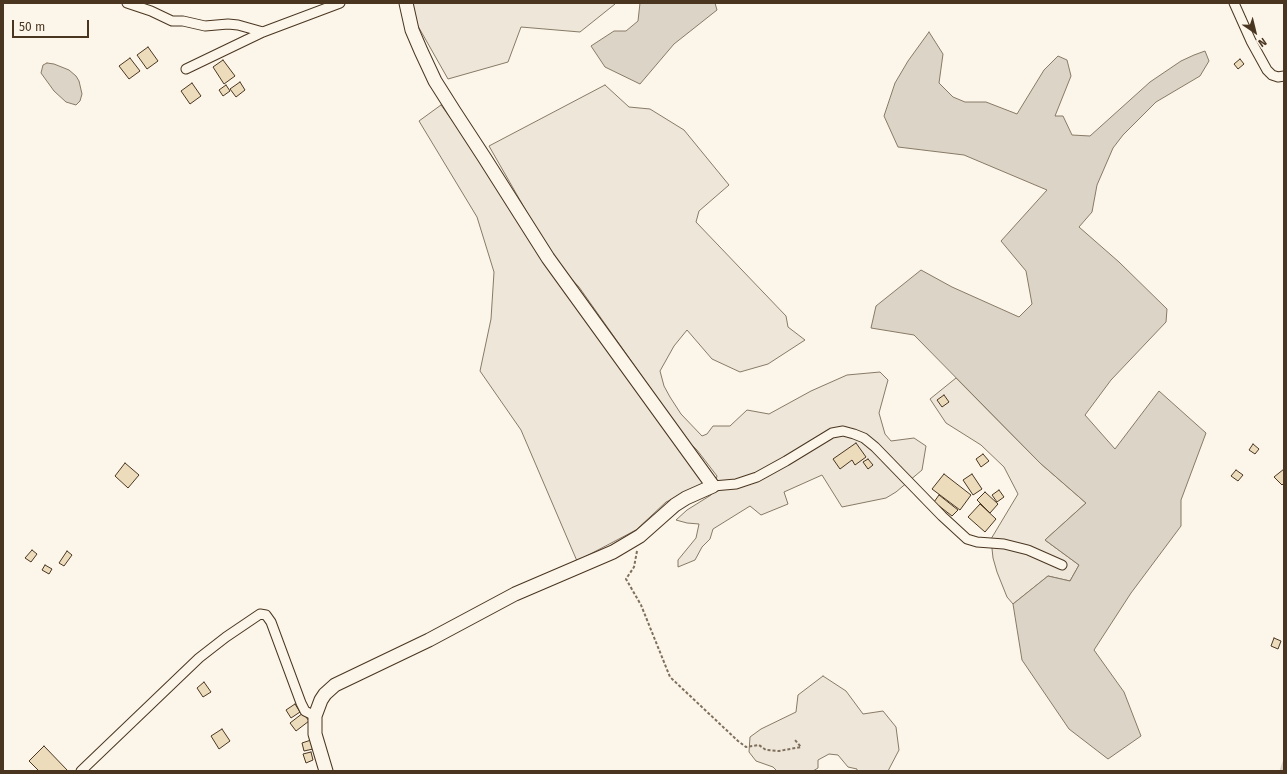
<!DOCTYPE html>
<style>
body{margin:0}
#map{position:relative;width:1287px;height:774px;overflow:hidden;background:#fbf6e9;font-family:"Fira Sans",sans-serif}
canvas{display:block}
.frame{position:absolute;inset:0;border:4px solid #4a3520;pointer-events:none}
.north{position:absolute;left:1235px;top:12px;width:40px;height:40px;-webkit-text-stroke:3px #fbf6e9;paint-order:stroke;rotate:145deg;font-size:11px;font-weight:700;line-height:16px;text-align:center;color:#4a3520}
.north::after{content:'';display:block;margin:auto;width:14px;height:18px;background:#4a3520;clip-path:polygon(50% 0,100% 100%,50% 72%,0 100%)}
.scale{position:absolute;left:12px;top:20px;width:77px;height:18px;box-sizing:border-box;border:2px solid #4a3520;border-top:0;padding-left:5px;font-size:12px;line-height:14px;white-space:nowrap;color:#4a3520;-webkit-text-stroke:3px #fbf6e9;paint-order:stroke}
</style>
<div id="map">
<canvas width="1287" height="774"></canvas>
<div class="frame"></div>
<div class="north">N</div>
<div class="scale">50 m</div>
</div>
<script>
const g = document.querySelector('canvas').getContext('2d');
g.lineJoin = 'round';
function fillPath(path, color) {
  g.fillStyle = color;
  g.fill(path, 'evenodd');
}
function toPath(rows) {
  const path = new Path2D();
  for (const r of rows) {
    path.moveTo(r[0], r[1]);
    for (let i = 2; i < r.length; i += 2) path.lineTo(r[i], r[i + 1]);
  }
  return path;
}
function stroke(path, color, width, dash) {
  g.strokeStyle = color;
  g.lineWidth = width;
  g.lineCap = dash ? 'butt' : 'round';
  g.setLineDash(dash || []);
  g.stroke(path);
}
const green = toPath([
 [413,3,615,3,615,4,580,32,521,27,508,62,448,79,414,19,413,3],
 [605,85,629,107,650,109,684,130,729,185,699,211,696,222,786,316,788,327,805,340,768,364,740,372,712,359,687,330,674,346,660,371,664,386,670,397,681,414,702,436,707,434,713,426,730,426,747,410,769,414,811,391,847,375,880,372,888,380,879,413,885,434,891,441,914,438,926,446,922,470,896,492,886,498,842,507,822,475,784,492,788,504,761,515,750,506,713,529,710,539,702,547,695,560,678,567,678,560,696,538,699,524,687,523,676,520,687,510,711,495,717,476,697,450,687,440,579,287,563,270,552,256,489,146,605,85],
 [441,105,481,160,705,484,666,502,636,530,577,561,521,430,480,371,491,319,494,272,477,217,419,121,441,105],
 [956,378,1040,463,1086,503,1045,540,1079,565,1070,581,1048,576,1013,604,1007,597,997,572,993,558,991,539,1018,494,1004,467,981,445,946,423,930,399,956,378],
 [823,676,846,691,863,714,883,711,896,727,899,750,888,771,857,771,857,769,848,767,838,755,829,754,818,760,818,768,813,771,777,771,773,767,756,761,749,752,750,737,761,729,796,712,798,695,823,676]
]);
fillPath(green, '#ede6d9');
stroke(green, '#887966', 1);
const water = toPath([
 [640,3,715,3,717,10,674,44,640,84,605,67,591,46,614,31,626,31,638,21,640,3],
 [929,32,943,54,939,83,953,97,965,102,986,102,1017,114,1044,70,1058,56,1067,60,1071,76,1055,116,1063,116,1072,135,1090,136,1150,82,1181,61,1194,55,1205,51,1209,61,1200,76,1156,102,1123,135,1113,148,1097,185,1092,212,1079,227,1119,262,1167,309,1166,322,1111,380,1085,415,1115,449,1159,391,1206,433,1181,500,1181,526,1131,593,1094,650,1124,692,1141,736,1108,759,1069,729,1022,660,1013,604,1048,576,1070,581,1079,565,1045,540,1086,503,1040,463,914,335,871,328,876,306,921,270,952,287,1019,317,1032,304,1026,271,1001,241,1047,190,964,155,898,147,884,116,895,83,908,61,929,32],
 [47,63,54,64,69,70,76,76,79,81,82,94,80,101,76,105,66,102,54,91,41,73,43,65,47,63]
]);
fillPath(water, '#dcd4c6');
stroke(water, '#887966', 1);
stroke(toPath([
 [1281,771,1284,762]
]), '#dcd4c6', 3);
const building = toPath([
 [148,47,158,61,147,69,137,55,148,47],
 [130,58,140,71,129,79,119,66,130,58],
 [1240,59,1244,64,1238,69,1234,64,1240,59],
 [223,60,235,76,224,84,213,67,223,60],
 [240,82,245,90,236,97,230,89,240,82],
 [192,83,201,96,190,104,181,91,192,83],
 [226,85,230,91,223,96,219,90,226,85],
 [944,395,949,402,942,407,937,400,944,395],
 [856,443,866,457,855,465,852,460,840,469,833,459,856,443],
 [1253,444,1259,449,1255,454,1249,450,1253,444],
 [983,454,989,461,981,467,976,459,983,454],
 [868,459,873,465,868,469,863,462,868,459],
 [125,463,139,475,128,488,115,476,125,463],
 [1284,469,1284,483,1282,485,1274,477,1284,469],
 [1236,470,1243,475,1238,481,1231,476,1236,470],
 [944,474,971,495,960,510,932,489,944,474],
 [972,474,982,489,973,495,963,480,972,474],
 [999,490,1004,497,997,502,992,495,999,490],
 [985,492,998,504,990,513,977,500,985,492],
 [939,495,958,510,952,516,934,502,939,495],
 [980,504,996,519,985,532,968,517,980,504],
 [32,550,37,554,31,562,25,558,32,550],
 [67,551,72,555,64,566,59,563,67,551],
 [45,565,52,569,49,574,42,570,45,565],
 [1274,638,1281,641,1278,649,1271,646,1274,638],
 [204,682,211,692,203,697,197,688,204,682],
 [295,704,300,712,291,718,286,710,295,704],
 [303,713,309,721,296,731,290,723,303,713],
 [222,729,230,741,219,749,211,736,222,729],
 [311,740,313,749,304,751,302,743,311,740],
 [44,746,68,771,39,771,29,761,44,746],
 [311,752,313,760,306,763,303,754,311,752]
]);
fillPath(building, '#ecdcbc');
stroke(building, '#4a3520', 1);
const street = toPath([
 [127,3,151,11,172,21,183,21,205,26,228,24,238,25,263,32],
 [1234,3,1251,41,1267,70,1272,75,1278,77,1284,76],
 [186,69,263,32,340,3],
 [713,486,736,484,757,477,786,461,832,433,843,431,854,434,864,438,875,447,942,516,967,539,977,542,1004,544,1028,550,1062,565],
 [81,771,199,658,226,637,260,614,266,615,271,622,301,703,305,711,315,716]
]);
const secondary = toPath([
 [326,771,315,734,315,716,321,700,325,694,335,685,429,640,515,594,613,552,640,536,675,505,686,498,713,486,548,258,484,157,454,111,435,81,421,51,412,30,406,3]
]);
stroke(street, '#4a3520', 11);
stroke(secondary, '#4a3520', 15);
stroke(toPath([
 [637,551,634,567,626,579,641,605,670,677,738,741,746,747,759,745,766,750,779,751,801,747,795,740]
]), '#7f6f5c', 2, [3, 2]);
stroke(street, '#fbf6e9', 9);
stroke(secondary, '#fbf6e9', 13);
</script>
